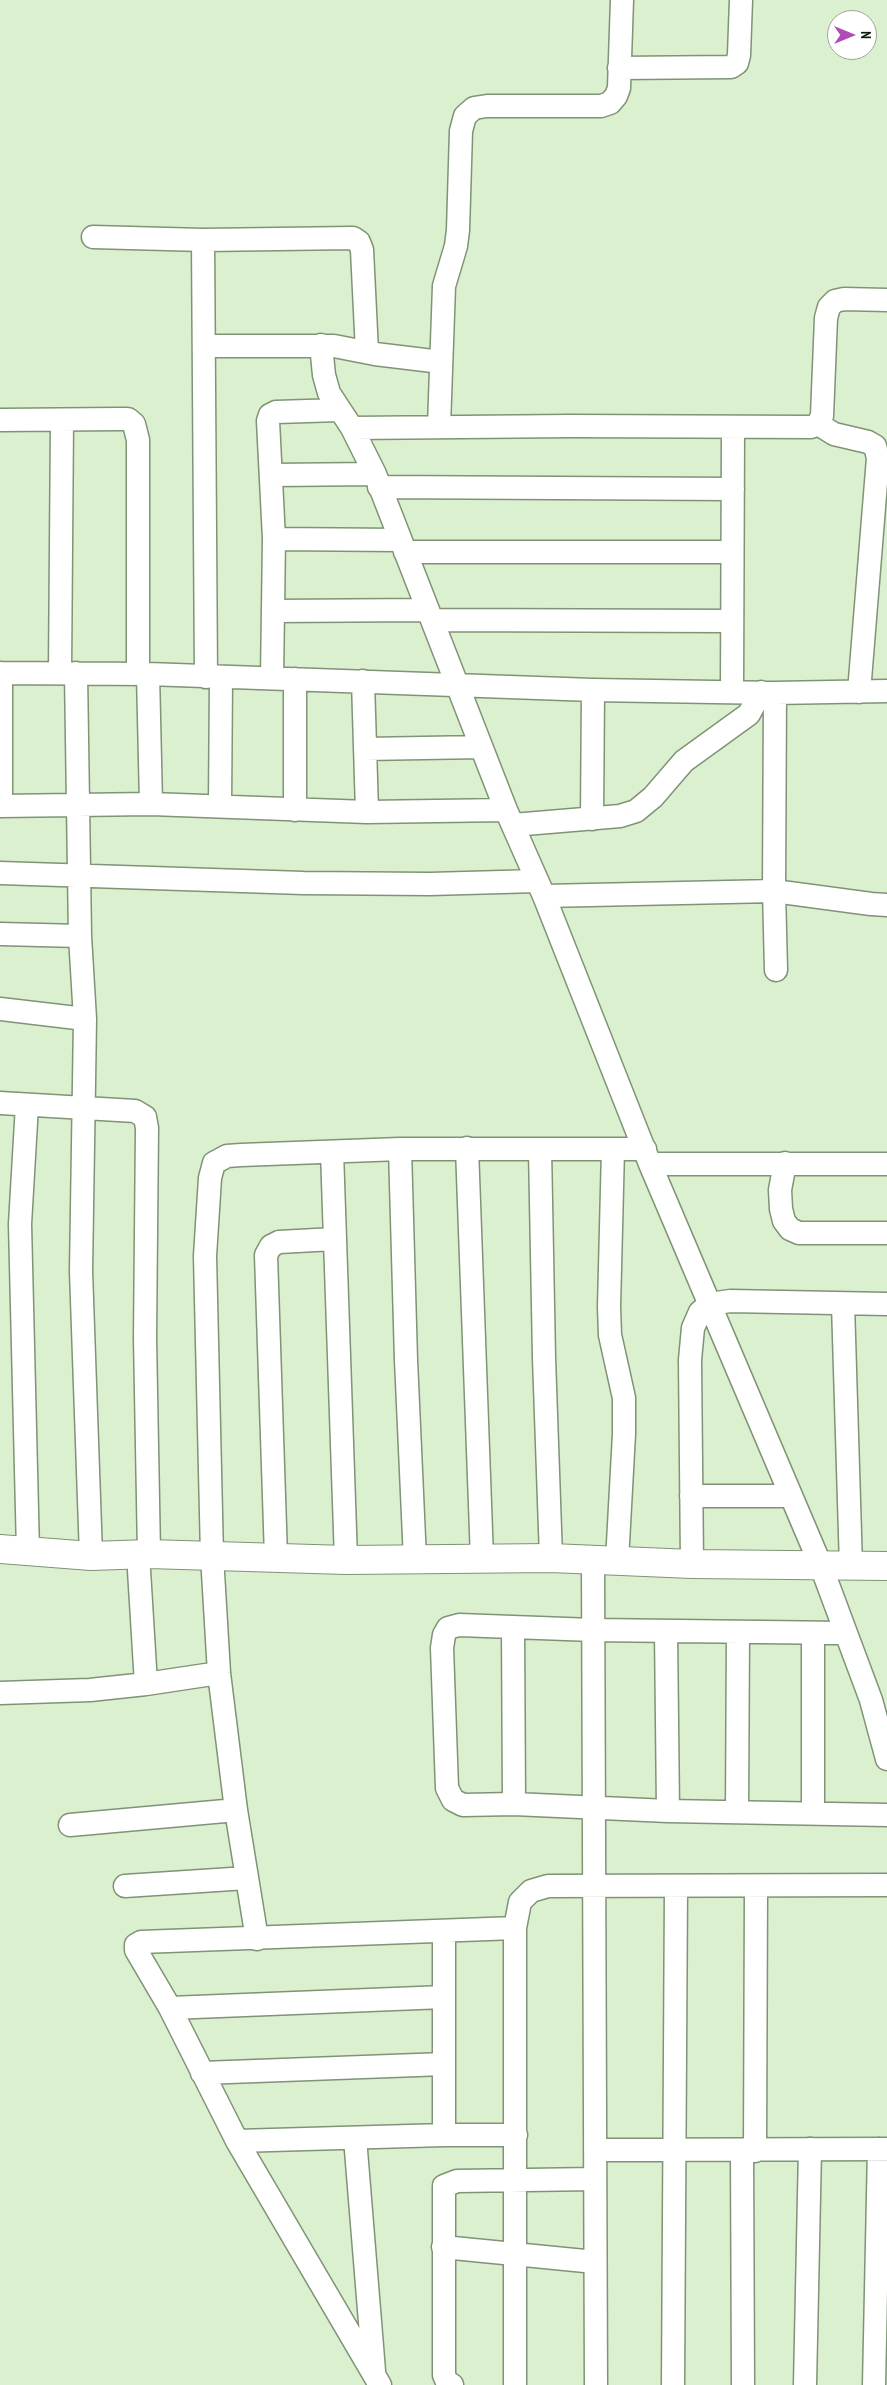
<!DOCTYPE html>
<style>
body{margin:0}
#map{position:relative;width:887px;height:2385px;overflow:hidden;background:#daf0cf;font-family:"PT Sans Narrow",sans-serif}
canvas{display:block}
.north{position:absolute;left:827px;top:10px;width:50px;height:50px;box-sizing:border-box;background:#fff;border:1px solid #a0a39e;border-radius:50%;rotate:90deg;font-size:14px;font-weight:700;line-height:20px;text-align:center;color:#11180d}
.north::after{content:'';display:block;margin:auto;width:18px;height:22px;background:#b04db4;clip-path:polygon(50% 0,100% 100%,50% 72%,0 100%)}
</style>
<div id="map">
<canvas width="887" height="2385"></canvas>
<div class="north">N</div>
</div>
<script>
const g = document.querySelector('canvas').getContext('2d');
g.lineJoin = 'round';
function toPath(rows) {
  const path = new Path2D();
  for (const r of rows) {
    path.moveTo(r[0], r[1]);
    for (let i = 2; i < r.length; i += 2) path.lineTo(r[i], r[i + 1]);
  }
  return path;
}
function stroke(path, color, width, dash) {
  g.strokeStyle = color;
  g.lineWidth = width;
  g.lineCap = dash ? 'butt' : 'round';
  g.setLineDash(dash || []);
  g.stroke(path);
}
const minor = toPath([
 [619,68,731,67,737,63,739,55,741,0],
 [93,237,203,240,353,238,359,242,362,250,367,352],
 [203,240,206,677],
 [321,345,324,375,329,393,352,428,375,474,506,810,544,896,650,1164,821,1566,871,1700,887,1759],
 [204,346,334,346,375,354,441,362],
 [0,420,120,419,128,419,134,424,138,440,138,674],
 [818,424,834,434,868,442,875,446,878,458,859,692],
 [439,426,444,286,456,246,458,230,461,131,465,116,474,108,487,106,601,106,610,103,616,96,619,88,622,0],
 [352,428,571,426,811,427,818,424,822,416,826,318,829,307,835,301,844,299,887,300],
 [272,475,375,474],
 [379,487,733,489],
 [274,539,400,540],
 [405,552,732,552],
 [273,611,427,610],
 [432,620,732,621],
 [0,673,148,674,593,690,775,693,887,691],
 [60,673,62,420],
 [76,673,80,936,85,1019,81,1271,91,1556],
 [148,674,151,804],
 [272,678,274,539,268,421,270,415,276,412,339,410],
 [363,681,367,812],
 [732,691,733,428],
 [775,693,774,891,776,970],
 [365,749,481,747],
 [0,806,151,804,367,812,506,810],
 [1,806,1,673],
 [220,806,221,678],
 [295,810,295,679],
 [592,819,593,690],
 [513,825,620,816,636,811,653,797,684,761,749,714,761,692],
 [0,873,303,883,430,884,537,881],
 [544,896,774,891,871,904,887,905],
 [0,934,80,936],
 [0,1009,85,1019],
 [0,1103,135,1111,145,1117,147,1128,145,1338,149,1554],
 [27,1105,20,1224,28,1552],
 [467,1148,482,1559],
 [400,1149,406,1360,415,1560],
 [540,1149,544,1358,551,1558],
 [613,1149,609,1307,610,1335,624,1398,624,1434,617,1561],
 [332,1152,346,1560],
 [785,1163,780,1190,781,1209,784,1221,790,1229,799,1233,887,1233],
 [650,1164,887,1164],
 [843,1304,851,1567],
 [691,1496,791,1496],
 [138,1554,146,1684],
 [276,1557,266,1255,271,1246,279,1242,334,1239],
 [593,1561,596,2385],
 [692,1564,690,1360,693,1328,700,1312,710,1304,730,1301,887,1304],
 [513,1627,514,1804],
 [666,1631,668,1811],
 [845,1633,593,1630,459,1625,448,1628,444,1635,442,1648,447,1788,453,1800,463,1805,514,1804,668,1811,887,1815],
 [0,1693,90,1690,146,1684,219,1673],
 [737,1812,738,1632],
 [813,1813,813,1633],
 [70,1825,236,1810],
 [125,1886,247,1878],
 [444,1931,444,2135],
 [257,1939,236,1810,219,1673,212,1556,205,1256,210,1178,214,1163,227,1156,241,1155,400,1149,645,1149],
 [170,2008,444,1997],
 [202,2073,444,2064],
 [355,2138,374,2371],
 [237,2141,444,2135,516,2135],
 [595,2150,887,2149],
 [742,2151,743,2385],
 [755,2151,756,1886],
 [443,2247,595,2262],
 [380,2385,237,2141,170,2008,136,1950,136,1945,141,1942,515,1928],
 [452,2385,447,2382,444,2375,444,2186,457,2181,595,2179],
 [515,2385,515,1928,520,1902,531,1891,548,1886,887,1885],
 [673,2385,676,1887],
 [805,2385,810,2149],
 [874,2385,879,2149]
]);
const tertiary = toPath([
 [0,1549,91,1556,149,1554,346,1560,551,1558,692,1564,887,1566]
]);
stroke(minor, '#7f9375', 25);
stroke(tertiary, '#7f9375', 30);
stroke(minor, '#fff', 22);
stroke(tertiary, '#fff', 28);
</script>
